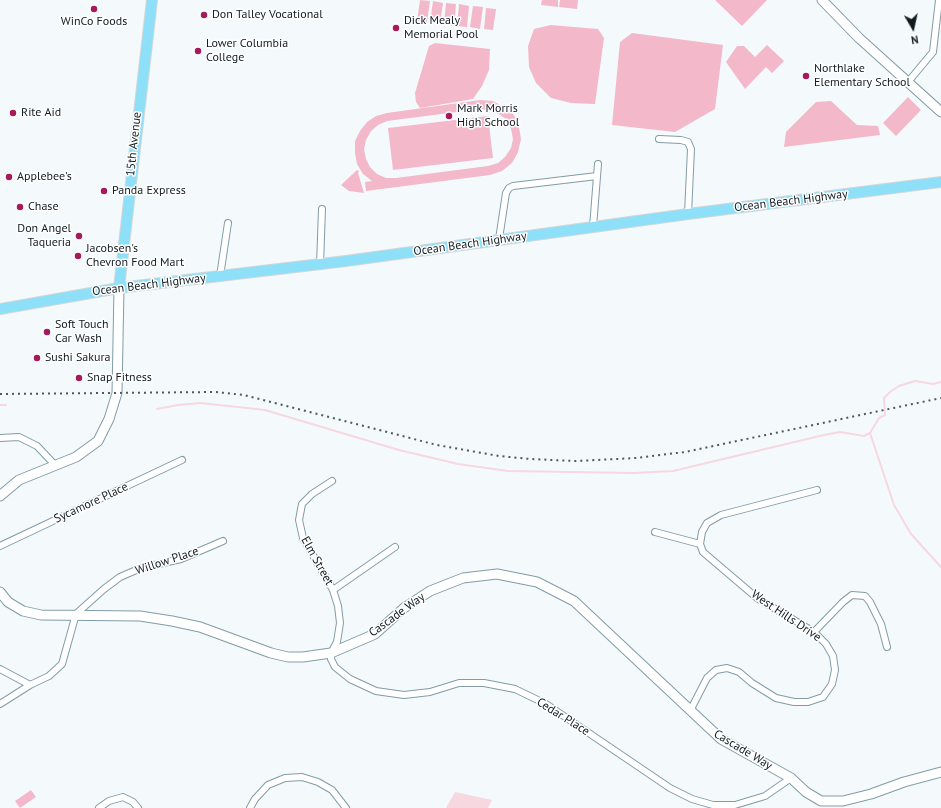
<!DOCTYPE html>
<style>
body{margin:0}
#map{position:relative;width:941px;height:808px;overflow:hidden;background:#f4fafc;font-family:"PT Sans",sans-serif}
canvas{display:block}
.north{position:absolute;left:893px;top:8px;width:40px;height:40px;-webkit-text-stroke:3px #fff;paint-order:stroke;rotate:171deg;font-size:11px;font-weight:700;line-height:16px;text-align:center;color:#111b1f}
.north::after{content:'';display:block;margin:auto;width:14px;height:18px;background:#111b1f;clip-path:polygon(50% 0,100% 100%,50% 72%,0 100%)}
</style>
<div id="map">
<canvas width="941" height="808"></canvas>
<div class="north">N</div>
</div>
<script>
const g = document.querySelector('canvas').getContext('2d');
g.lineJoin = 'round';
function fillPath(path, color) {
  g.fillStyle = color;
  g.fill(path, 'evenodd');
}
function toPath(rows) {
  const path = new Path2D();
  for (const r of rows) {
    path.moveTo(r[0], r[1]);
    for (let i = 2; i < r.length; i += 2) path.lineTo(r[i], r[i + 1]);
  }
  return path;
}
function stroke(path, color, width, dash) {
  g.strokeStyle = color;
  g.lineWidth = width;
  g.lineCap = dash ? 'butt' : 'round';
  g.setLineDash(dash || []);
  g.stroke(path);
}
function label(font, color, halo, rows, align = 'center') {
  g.font = font + ' "PT Sans",sans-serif';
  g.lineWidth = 3;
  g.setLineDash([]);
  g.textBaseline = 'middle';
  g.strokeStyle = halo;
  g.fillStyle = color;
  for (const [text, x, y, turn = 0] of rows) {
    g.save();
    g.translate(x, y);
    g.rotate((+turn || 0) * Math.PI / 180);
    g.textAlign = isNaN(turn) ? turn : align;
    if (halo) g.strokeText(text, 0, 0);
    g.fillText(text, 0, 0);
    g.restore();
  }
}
fillPath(toPath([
 [420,0,430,1,427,22,417,21],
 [542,0,558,0,558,7,541,5],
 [560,0,578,0,577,9,559,7],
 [715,0,767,0,742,26],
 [433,1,443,3,440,24,430,23],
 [446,3,456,4,454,26,444,24],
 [459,4,469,6,467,27,457,26],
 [473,6,483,7,480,29,470,27],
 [486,8,496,9,493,30,484,29],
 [551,25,598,29,604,38,595,104,571,103,551,98,536,83,529,67,528,46,534,29],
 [632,33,723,45,715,109,675,132,612,125,620,42],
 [435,43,490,49,489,70,482,86,473,99,420,108,416,102,415,93,429,46],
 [767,45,784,61,772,73,766,67,745,89,726,62,737,46,744,46,755,57],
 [908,97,921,110,896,136,883,123],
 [480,100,493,101,504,107,514,115,519,127,521,139,518,152,512,163,502,171,490,175,366,191,365,182,372,181,363,174,357,164,355,153,355,141,360,131,367,122,376,116,387,113],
 [480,109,490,110,499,114,507,120,511,129,513,139,511,148,505,157,498,163,488,166,396,178,386,178,377,174,370,167,366,159,364,149,366,140,371,131,378,125,387,121],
 [831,101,857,125,878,126,880,135,784,147,786,132,816,102],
 [488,116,493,158,393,170,388,128],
 [357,170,359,171,358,173,364,193,349,191,341,185],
 [31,790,36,797,20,808,15,801]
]), '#f3b8ca');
fillPath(toPath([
 [455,792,492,800,488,808,446,808]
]), '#f7d7e0');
stroke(toPath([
 [0,405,6,405],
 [157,409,178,405,201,403,265,410,399,450,458,464,508,471,634,473,673,471,824,435,840,432,864,436,870,433,879,418,885,415,884,398,890,392,899,386,915,381,933,384,941,382],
 [870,433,894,505,911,534,941,567]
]), '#f7d7e0', 2);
const street = toPath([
 [908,82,933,52,939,0],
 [659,139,681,140,688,142,691,149,688,214],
 [593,227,598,164],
 [499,239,506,193,509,188,513,186,597,176],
 [320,265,322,209],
 [220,276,228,223],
 [0,438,19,437,37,446,55,465],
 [332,481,312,494,302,504,299,520,303,538,333,590,338,606,340,623,337,642,331,653,331,659,335,667,350,679,376,691,404,695,430,692,459,683,484,683,515,689,546,704,670,788,692,799,713,805,735,805,765,796,791,778],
 [655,532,700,544],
 [0,546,182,460],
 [333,590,395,547],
 [814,632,843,602,852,595,865,596,870,602,881,624,887,647],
 [0,669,30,685,49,676,62,664,76,614,104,589,120,577,141,568,181,559,223,541],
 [0,704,30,685],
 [690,711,707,678,716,670,727,668,739,672,752,683,776,698,794,702,808,702,823,697,832,684,835,670,833,656,826,644,814,632,757,598,703,552,700,544,702,532,707,523,721,515,817,490],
 [99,808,109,801,123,797,133,802,138,808],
 [250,808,255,799,268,785,285,778,302,777,318,782,332,790,346,808]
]);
const secondary = toPath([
 [822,0,859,38,941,112],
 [0,496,19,480,76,457,98,441,109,419,117,393,119,288],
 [0,592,8,602,23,611,41,615,140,616,172,621,200,627,271,653,288,657,303,657,331,653,375,634,404,608,430,591,463,578,497,574,537,582,574,601,721,739,791,778,806,792,821,801,843,801,871,794,904,782,941,772]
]);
const primary = toPath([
 [119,288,152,0],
 [0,309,119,288,346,261,688,214,941,182]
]);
stroke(street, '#819ca6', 8);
stroke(secondary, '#819ca6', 11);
stroke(primary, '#d4d6d7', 12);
stroke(street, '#fff', 6);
stroke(secondary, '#fff', 9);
stroke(primary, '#8edff8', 10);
stroke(toPath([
 [0,394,216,392,244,395,437,445,499,456,530,459,576,461,636,458,685,452,941,398]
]), '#4e575a', 2, [2, 4]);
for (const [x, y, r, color] of [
 [94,9,4,"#a6195b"],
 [204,15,4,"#a6195b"],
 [396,28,4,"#a6195b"],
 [198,51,4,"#a6195b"],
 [806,76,4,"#a6195b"],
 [13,113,4,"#a6195b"],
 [449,116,4,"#a6195b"],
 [9,177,4,"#a6195b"],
 [104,191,4,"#a6195b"],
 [20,207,4,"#a6195b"],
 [79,236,4,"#a6195b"],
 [78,256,4,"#a6195b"],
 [47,332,4,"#a6195b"],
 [37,358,4,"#a6195b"],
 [79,378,4,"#a6195b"]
]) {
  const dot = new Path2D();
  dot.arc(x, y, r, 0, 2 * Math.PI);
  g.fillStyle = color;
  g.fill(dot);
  stroke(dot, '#fff', 1.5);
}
label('12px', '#111b1f', '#fff', [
 ["Don Talley Vocational",212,15],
 ["Dick Mealy",404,21],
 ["Memorial Pool",404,35],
 ["WinCo Foods",94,22,"center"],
 ["Lower Columbia",206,44],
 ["College",206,58],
 ["Northlake",814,69],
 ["Elementary School",814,83],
 ["Mark Morris",457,109],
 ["High School",457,123],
 ["Rite Aid",21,113],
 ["Applebee's",17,177],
 ["Panda Express",112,191],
 ["Chase",28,207],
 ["Don Angel",71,229,"right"],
 ["Taqueria",71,243,"right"],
 ["Jacobsen's",86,249],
 ["Chevron Food Mart",86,263],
 ["Soft Touch",55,325],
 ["Car Wash",55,339],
 ["Sushi Sakura",45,358],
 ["Snap Fitness",87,378]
], 'left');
label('12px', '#111b1f', '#fff', [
 ["15th Avenue",134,144,-84],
 ["Ocean Beach Highway",791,201,-7],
 ["Ocean Beach Highway",470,244,-8],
 ["Ocean Beach Highway",149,285,-7],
 ["Sycamore Place",91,503,-25],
 ["Willow Place",167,561,-18],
 ["Elm Street",317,561,61],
 ["Cascade Way",397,615,-36],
 ["West Hills Drive",786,616,34],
 ["Cedar Place",563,717,32],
 ["Cascade Way",743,750,31]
]);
</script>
